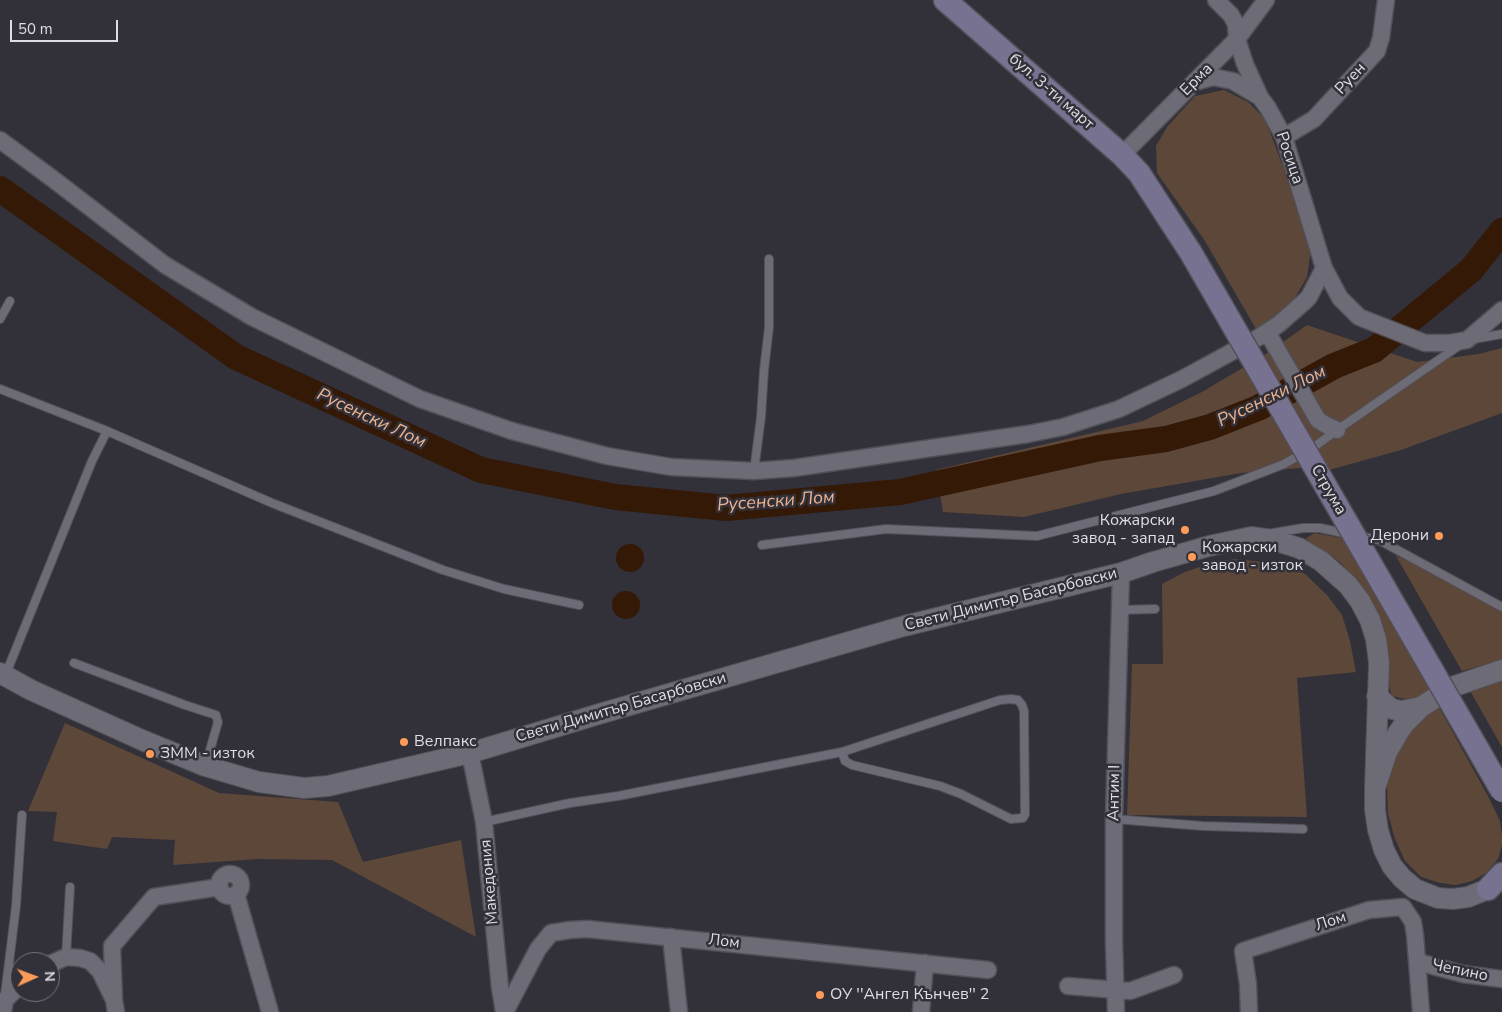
<!DOCTYPE html>
<meta charset="utf-8">
<style>
body{margin:0}
#map{position:relative;width:1502px;height:1012px;overflow:hidden;background:#323139;font-family:"Nunito Sans",sans-serif}
canvas{display:block}
.north{position:absolute;left:10px;top:952px;width:50px;height:50px;box-sizing:border-box;background:#323139;border:1px solid #77767d;border-radius:50%;rotate:88deg;font-size:14px;font-weight:700;line-height:20px;text-align:center;color:#dedde3}
.north::after{content:'';display:block;margin:auto;width:18px;height:22px;background:#fe9b58;clip-path:polygon(50% 0,100% 100%,50% 72%,0 100%)}
.scale{position:absolute;left:10px;top:20px;width:108px;height:22px;box-sizing:border-box;border:2px solid #dedde3;border-top:0;padding-left:6px;font-size:15px;line-height:18px;white-space:nowrap;color:#dedde3;-webkit-text-stroke:4px #323139;paint-order:stroke}
</style>
<div id="map">
<canvas width="1502" height="1012"></canvas>
<div class="north">N</div>
<div class="scale">50 m</div>
</div>
<script>
const g = document.querySelector('canvas').getContext('2d');
g.lineJoin = 'round';
function fillPath(path, color) {
  g.fillStyle = color;
  g.fill(path, 'evenodd');
}
function toPath(rows) {
  const path = new Path2D();
  for (const r of rows) {
    if (r.length === 3) {
      path.moveTo(r[0] + r[2], r[1]);
      path.arc(r[0], r[1], r[2], 0, 2 * Math.PI);
      continue;
    }
    path.moveTo(r[0], r[1]);
    for (let i = 2; i < r.length; i += 2) path.lineTo(r[i], r[i + 1]);
  }
  return path;
}
function stroke(path, color, width, dash) {
  g.strokeStyle = color;
  g.lineWidth = width;
  g.lineCap = dash ? 'butt' : 'round';
  g.setLineDash(dash || []);
  g.stroke(path);
}
function label(font, color, halo, rows, align = 'center') {
  g.font = font + ' "Nunito Sans",sans-serif';
  g.lineWidth = 5;
  g.setLineDash([]);
  g.textBaseline = 'middle';
  g.strokeStyle = halo;
  g.fillStyle = color;
  for (const [text, x, y, turn = 0] of rows) {
    g.save();
    g.translate(x, y);
    g.rotate((+turn || 0) * Math.PI / 180);
    g.textAlign = isNaN(turn) ? turn : align;
    if (halo) g.strokeText(text, 0, 0);
    g.fillText(text, 0, 0);
    g.restore();
  }
}
fillPath(toPath([
 [1224,90,1248,102,1265,119,1305,224,1311,249,1307,277,1292,303,1256,329,1205,241,1157,173,1156,146,1167,127,1195,96],
 [1307,325,1417,362,1479,354,1502,348,1502,413,1401,450,1329,470,1311,467,1241,473,1121,494,1024,517,943,512,936,470,1143,421,1202,392,1266,354],
 [1315,533,1347,539,1431,688,1427,694,1416,700,1405,699,1392,696,1356,580,1341,563,1329,554,1312,546,1306,538],
 [1396,556,1418,565,1502,610,1502,660,1462,671],
 [1233,559,1287,564,1305,574,1327,595,1342,615,1350,641,1356,672,1297,678,1307,817,1127,815,1132,664,1163,664,1162,584,1185,572,1208,564],
 [1502,678,1502,747,1469,689],
 [1436,702,1488,796,1500,821,1502,836,1502,845,1498,859,1486,873,1472,881,1456,885,1440,883,1421,877,1405,861,1395,839,1388,814,1387,786,1392,756,1421,711],
 [65,723,219,793,338,802,363,862,461,840,476,937,332,860,258,859,173,865,175,840,112,837,107,849,53,841,57,812,28,811]
]), '#5d4739');
fillPath(toPath([
 [630,558,14],
 [626,605,14]
]), '#341907');
stroke(toPath([
 [0,189,236,357,481,470,615,497,726,508,900,492,1100,448,1166,439,1210,427,1258,408,1334,366,1374,350,1471,270,1502,231]
]), '#341907', 26);
const service = toPath([
 [0,319,10,301],
 [1474,339,1502,334],
 [0,389,107,431,272,503,443,570,504,589,579,605],
 [754,471,761,417,764,370,769,327,769,259],
 [1273,533,1303,528,1320,528,1348,534],
 [1359,536,1379,540,1502,607],
 [762,545,886,529,1037,536,1214,491,1284,464,1314,447,1337,430,1460,345],
 [1119,610,1155,609],
 [74,663,185,705,216,715,218,722,206,764],
 [5,676,92,461,107,431],
 [1114,819,1203,826,1303,829],
 [484,822,570,803,618,796,842,752,1000,700,1011,699,1018,700,1022,705,1024,711,1025,814,1023,818,1011,819,961,794,940,786,852,765,845,761,842,752],
 [66,957,70,887],
 [5,995,16,906,22,815]
]);
const minor = toPath([
 [1216,0,1231,15,1236,24,1237,39,1245,64,1260,97,1268,108,1284,137,1324,268,1340,298,1359,317,1425,343,1449,343,1467,340,1502,310],
 [1195,82,1213,77,1233,81,1260,97],
 [1284,137,1314,119,1377,51,1381,38,1386,0],
 [0,140,53,179,165,265,252,317,420,399,512,431,607,456,671,467,754,471,794,468,1028,434,1063,427,1119,409,1182,379,1261,336,1279,324,1304,302,1309,297,1324,268],
 [1122,155,1237,39,1266,0],
 [1267,332,1318,420,1326,425,1337,430],
 [470,753,484,822,500,988,504,1012],
 [230,885,11],
 [236,894,270,1012],
 [671,937,679,1012],
 [1418,962,1463,974,1502,979],
 [50,964,66,957,80,958,90,961,100,971,114,1000,116,1012],
 [1068,986,1130,991,1174,975],
 [114,1000,112,946,154,897,220,887],
 [3,1012,5,1000,20,985],
 [505,1012,538,949,551,933,570,930,587,929,988,970],
 [921,1012,925,963],
 [1116,1012,1114,941,1114,819,1121,573],
 [1249,1012,1248,984,1243,951,1369,910,1403,907,1413,922,1415,935,1421,1012]
]);
const tertiary = toPath([
 [0,673,31,690,142,740,205,766,259,782,304,788,328,786,470,753,599,714,904,626,1121,573,1153,562,1209,546,1251,537,1273,540,1299,548,1321,561,1348,585,1360,601,1370,620,1376,639,1379,663,1375,788],
 [1377,696,1387,705,1392,709,1402,711,1421,707],
 [1488,889,1468,897,1453,899,1438,898,1415,889,1402,878,1392,866,1384,850,1378,830,1375,810,1375,788,1387,752,1398,733,1404,724,1421,707,1452,687,1502,670]
]);
const secondary = toPath([
 [945,0,1122,155,1139,173,1150,190],
 [1488,889,1502,874]
]);
stroke(service, '#514f57', 10);
stroke(minor, '#514f57', 19);
stroke(tertiary, '#514f57', 22);
stroke(secondary, '#514f57', 25);
stroke(service, '#6d6c76', 8);
stroke(minor, '#6d6c76', 16);
stroke(tertiary, '#6d6c76', 20);
stroke(secondary, '#77728f', 22);
const secondaryBridge = toPath([
 [1150,190,1191,253,1502,791]
]);
stroke(secondaryBridge, '#514f57', 25, []);
stroke(secondaryBridge, '#77728f', 22);
for (const [x, y, r, color] of [
 [1185,530,5,"#fe9b58"],
 [1439,536,5,"#fe9b58"],
 [1192,557,5,"#fe9b58"],
 [404,742,5,"#fe9b58"],
 [150,754,5,"#fe9b58"],
 [820,995,5,"#fe9b58"]
]) {
  const dot = new Path2D();
  dot.arc(x, y, r, 0, 2 * Math.PI);
  g.fillStyle = color;
  g.fill(dot);
  stroke(dot, '#323139', 2);
}
label('16px', '#dedde3', '#323139', [
 ["Руен",1351,79,-47],
 ["Ерма",1197,80,-45],
 ["бул. 3-ти март",1051,92,41],
 ["Росица",1289,158,71],
 ["Струма",1328,490,60],
 ["Свети Димитър Басарбовски",1011,600,-14],
 ["Свети Димитър Басарбовски",621,708,-16],
 ["Антим I",1115,793,-89],
 ["Македония",490,882,-95],
 ["Лом",1331,922,-18],
 ["Лом",724,942,6],
 ["Чепино",1460,971,12]
]);
label('16px', '#dedde3', '#323139', [
 ["Кожарски",1175,521,"right"],
 ["завод - запад",1175,539,"right"],
 ["Дерони",1429,536,"right"],
 ["Кожарски",1202,548],
 ["завод - изток",1202,566],
 ["Велпакс",414,742],
 ["ЗММ - изток",160,754],
 ["ОУ ''Ангел Кънчев'' 2",830,995]
], 'left');
label('italic 18px', '#ebb28f', '#323139', [
 ["Русенски Лом",1272,397,-26],
 ["Русенски Лом",371,419,25],
 ["Русенски Лом",776,502,-4]
]);
</script>
